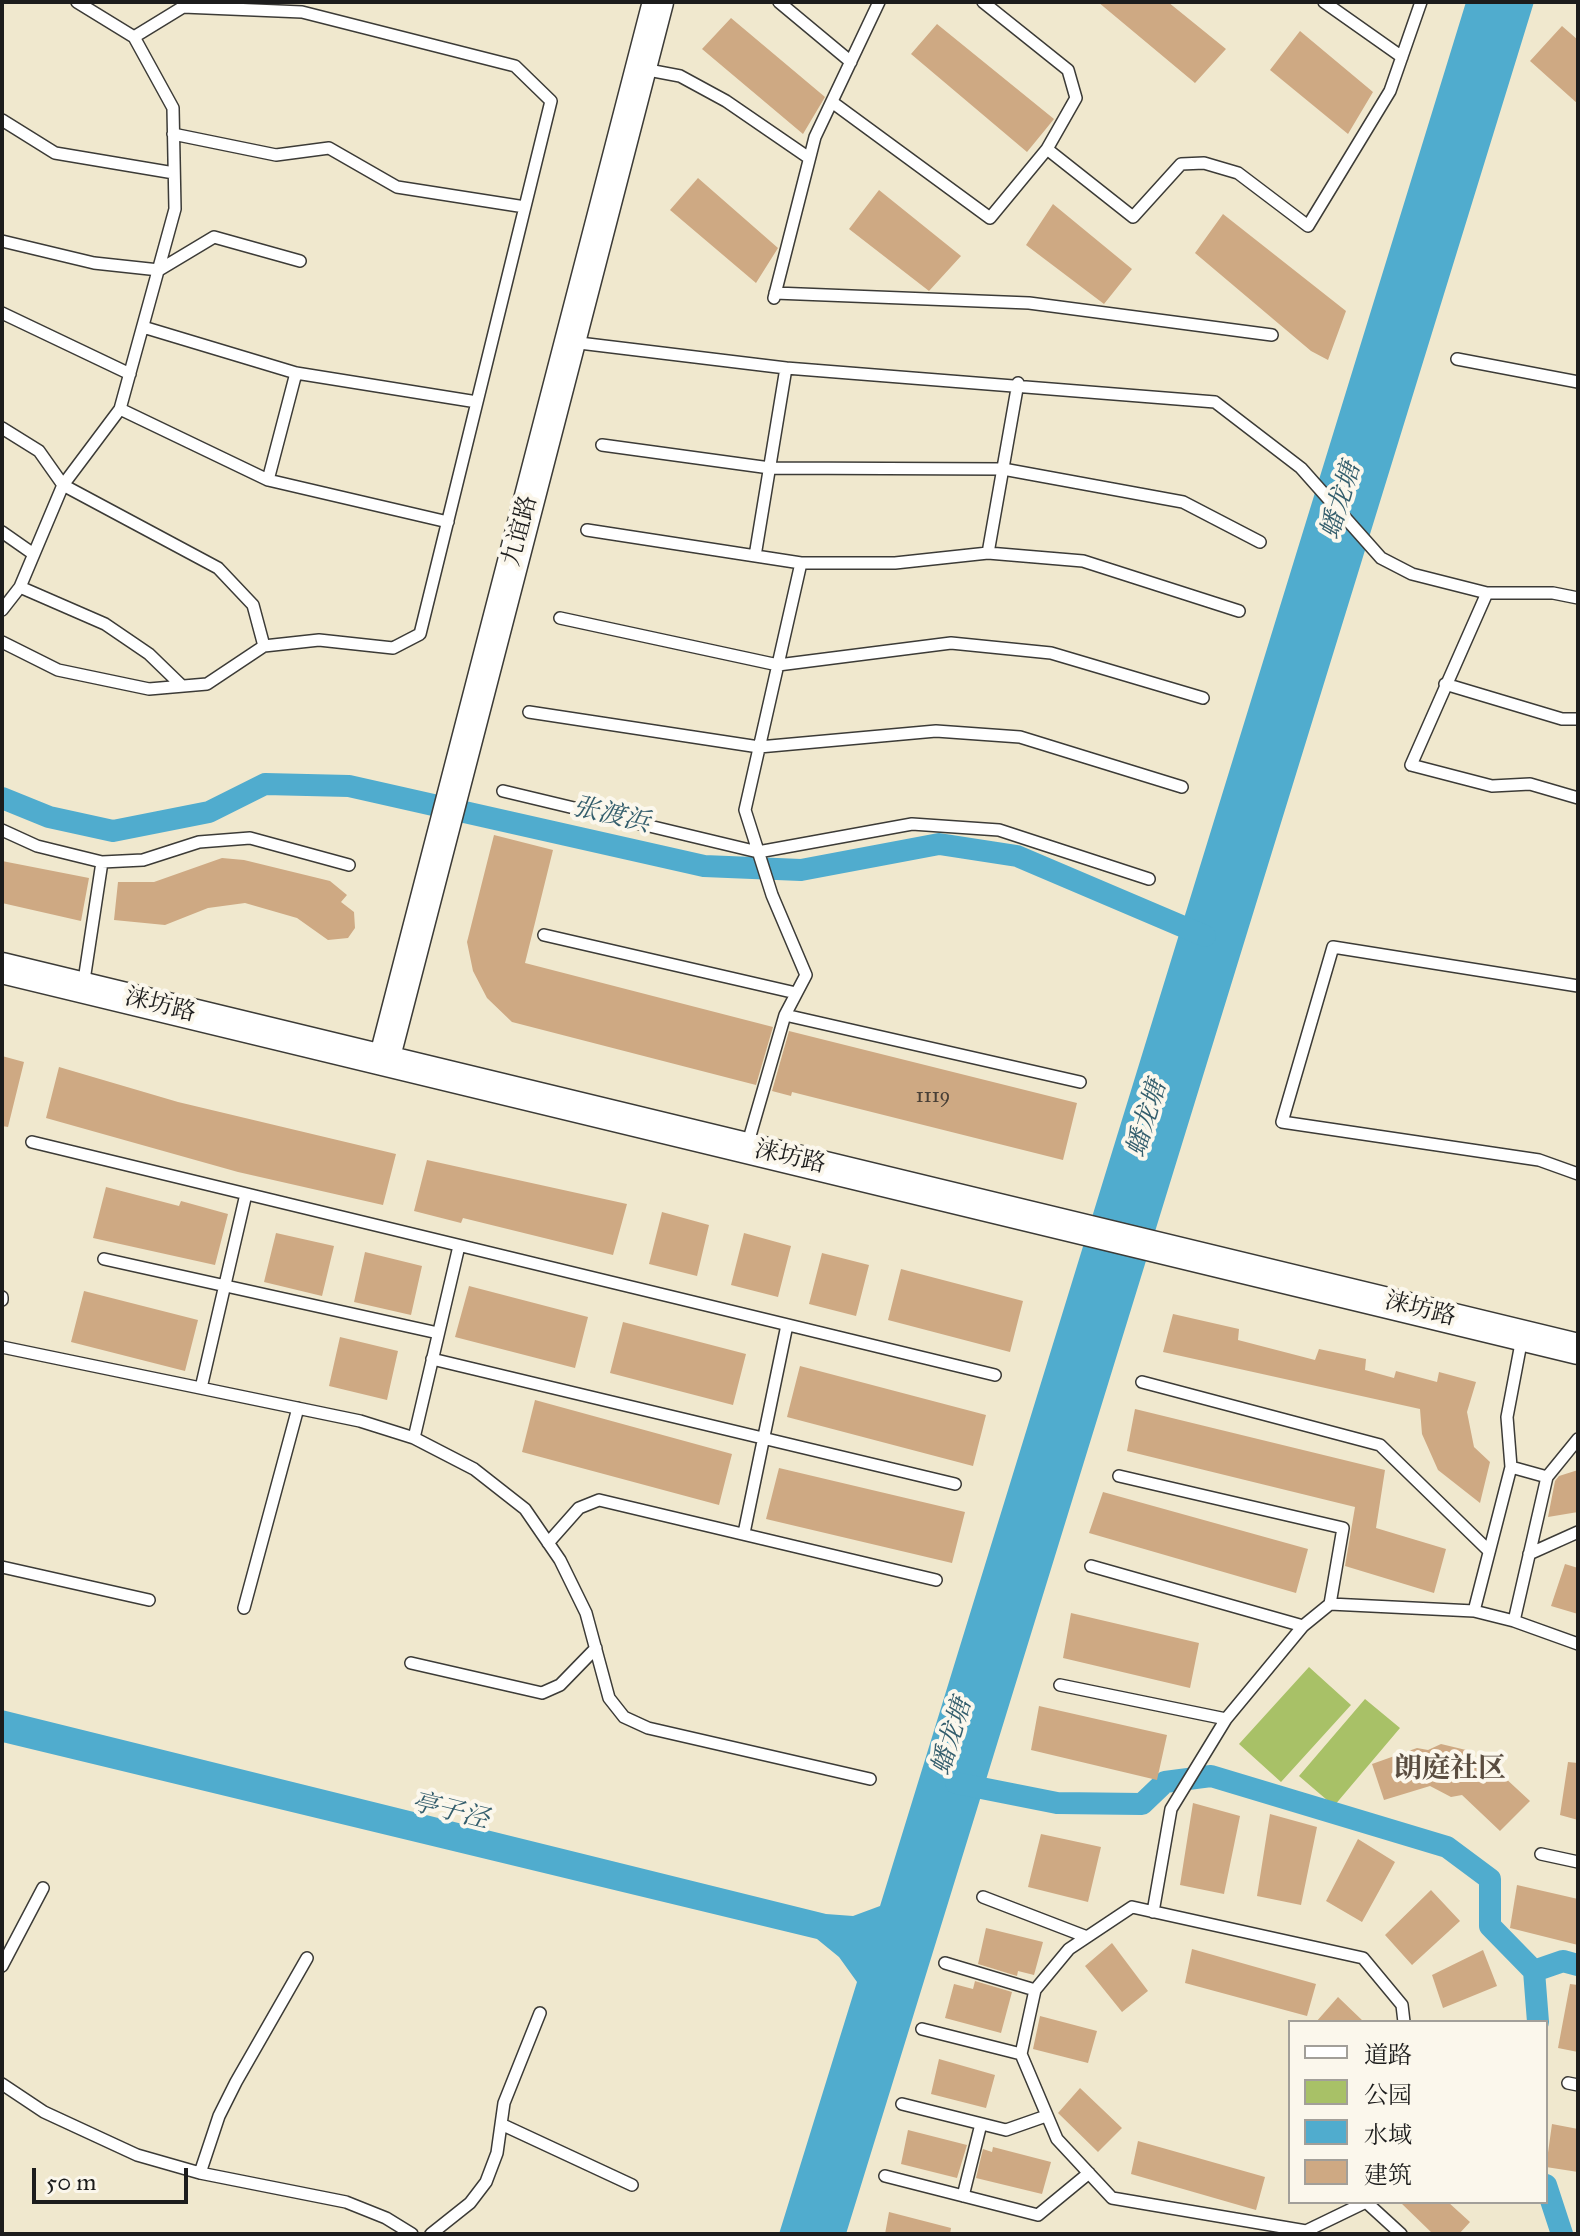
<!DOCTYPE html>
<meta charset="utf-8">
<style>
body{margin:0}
#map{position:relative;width:1580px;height:2236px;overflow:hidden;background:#f0e8ce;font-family:"IM FELL Great Primer","Noto Serif SC",serif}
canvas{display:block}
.frame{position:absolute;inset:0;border:4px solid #1c1c1c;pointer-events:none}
.legend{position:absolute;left:1288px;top:2020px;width:260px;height:184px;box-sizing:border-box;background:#fbf7ec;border:2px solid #a29f99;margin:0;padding:10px 14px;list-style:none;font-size:24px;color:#1c1c1c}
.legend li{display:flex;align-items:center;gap:16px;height:40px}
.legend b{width:40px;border:2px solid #a29f99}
.scale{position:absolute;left:32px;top:2168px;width:156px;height:36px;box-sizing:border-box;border:4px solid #1c1c1c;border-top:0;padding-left:10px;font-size:24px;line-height:28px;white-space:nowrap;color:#1c1c1c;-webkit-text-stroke:6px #fbf7ec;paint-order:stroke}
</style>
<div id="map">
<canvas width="1580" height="2236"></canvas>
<div class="frame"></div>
<ul class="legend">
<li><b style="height:10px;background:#fff"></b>道路</li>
<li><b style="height:22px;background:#a8c167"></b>公园</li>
<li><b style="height:22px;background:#50acce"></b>水域</li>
<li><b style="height:22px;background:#cea983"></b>建筑</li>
</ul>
<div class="scale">50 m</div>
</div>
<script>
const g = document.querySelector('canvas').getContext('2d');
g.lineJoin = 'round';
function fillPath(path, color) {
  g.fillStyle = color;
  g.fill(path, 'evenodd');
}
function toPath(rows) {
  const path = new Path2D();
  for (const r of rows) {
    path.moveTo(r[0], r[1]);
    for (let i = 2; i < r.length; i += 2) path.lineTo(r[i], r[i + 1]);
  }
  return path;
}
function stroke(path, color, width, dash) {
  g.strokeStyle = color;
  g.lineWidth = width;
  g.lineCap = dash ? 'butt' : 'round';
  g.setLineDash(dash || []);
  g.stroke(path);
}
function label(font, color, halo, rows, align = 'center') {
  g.font = font + ' "IM FELL Great Primer","Noto Serif SC",serif';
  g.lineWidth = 8;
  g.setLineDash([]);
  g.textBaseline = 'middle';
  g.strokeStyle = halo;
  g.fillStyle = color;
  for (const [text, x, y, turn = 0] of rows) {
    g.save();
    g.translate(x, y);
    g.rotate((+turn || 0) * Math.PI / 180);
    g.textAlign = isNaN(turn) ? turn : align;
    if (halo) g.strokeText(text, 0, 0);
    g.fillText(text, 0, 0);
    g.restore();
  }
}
fillPath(toPath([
 [1309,1667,1351,1705,1281,1782,1239,1744],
 [1365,1699,1400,1728,1334,1806,1299,1776]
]), '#a8c167');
fillPath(toPath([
 [1466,2,1534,2,846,2234,779,2234,857,1982,839,1957,817,1939,2,1742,2,1710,826,1914,853,1916,880,1906]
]), '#50acce');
stroke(toPath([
 [2,798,49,817,113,831,209,812,265,784,349,786,704,866,801,870,939,844,1017,856,1205,936],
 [956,1783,1057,1803,1142,1804,1165,1782,1211,1776,1447,1847,1490,1879,1490,1926,1534,1971,1538,2022],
 [1534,1971,1563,1961,1578,1965],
 [1546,2185,1562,2234]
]), '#50acce', 22);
fillPath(toPath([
 [1098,2,1168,2,1226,49,1195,83],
 [731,18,825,97,803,134,702,49],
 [937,24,1054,119,1027,152,911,54],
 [1562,26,1578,40,1578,104,1530,61],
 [1300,31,1373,92,1348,134,1270,70],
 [698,178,778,248,756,283,670,210],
 [879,190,961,256,929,291,849,229],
 [1053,204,1132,269,1104,304,1026,245],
 [1223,214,1346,311,1328,360,1311,351,1195,253],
 [494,835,553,850,525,963,773,1027,756,1085,512,1022,487,998,473,971,467,942],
 [222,858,244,860,330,881,347,895,341,902,354,912,355,928,348,938,328,940,297,918,245,903,208,908,165,925,114,920,118,882,154,882],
 [2,861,89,878,81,921,2,903],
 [789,1031,1077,1103,1063,1160,792,1092,791,1096,772,1091],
 [2,1056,24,1062,8,1127,2,1126],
 [59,1067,178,1102,396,1154,383,1205,238,1172,46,1118],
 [427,1160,627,1204,613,1255,463,1218,461,1223,414,1211],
 [106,1187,179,1206,181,1201,228,1214,215,1265,93,1238],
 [662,1212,709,1225,697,1276,649,1264],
 [276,1233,334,1246,322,1296,264,1282],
 [744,1233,791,1246,778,1297,731,1285],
 [365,1252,422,1266,411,1315,354,1302],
 [822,1253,869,1265,856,1316,809,1304],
 [901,1269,1023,1301,1010,1352,888,1320],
 [469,1286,588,1317,575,1368,455,1337],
 [84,1291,198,1320,185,1371,71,1342],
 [1173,1314,1239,1329,1238,1340,1315,1360,1319,1349,1366,1359,1365,1370,1394,1378,1396,1371,1437,1382,1439,1372,1476,1382,1467,1412,1474,1447,1490,1462,1480,1503,1438,1470,1422,1434,1420,1409,1163,1352],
 [623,1322,746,1354,733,1405,610,1373],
 [340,1337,398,1351,387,1400,329,1386],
 [800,1366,986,1415,973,1466,787,1417],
 [535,1400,732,1454,719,1505,522,1452],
 [1135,1409,1385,1470,1376,1528,1446,1549,1434,1593,1345,1566,1355,1507,1127,1451],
 [779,1468,965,1512,952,1563,766,1519],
 [1578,1470,1578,1512,1548,1517,1555,1481,1559,1476],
 [1103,1492,1308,1549,1296,1593,1089,1533],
 [1565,1564,1578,1568,1578,1614,1551,1606],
 [1071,1613,1199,1643,1190,1688,1063,1658],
 [1039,1706,1167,1735,1157,1780,1031,1750],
 [1441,1744,1466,1750,1477,1762,1489,1763,1530,1801,1500,1831,1462,1795,1451,1797,1430,1786,1384,1800,1372,1764,1417,1748,1428,1750],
 [1568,1762,1578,1763,1578,1820,1560,1815],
 [1193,1803,1240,1816,1224,1894,1180,1885],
 [1270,1814,1317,1827,1301,1905,1257,1896],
 [1041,1834,1101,1847,1088,1902,1028,1887],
 [1358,1839,1395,1862,1362,1922,1326,1901],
 [1517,1885,1578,1899,1578,1945,1510,1928],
 [1431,1890,1460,1921,1412,1965,1385,1935],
 [986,1928,1043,1942,1034,1975,1018,1971,1017,1976,978,1964],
 [1112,1943,1148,1991,1122,2012,1085,1966],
 [1192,1949,1316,1984,1307,2016,1185,1983],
 [1483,1950,1497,1986,1443,2008,1432,1975],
 [975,1981,1012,1992,1001,2033,945,2018,954,1984,973,1989],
 [1570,1984,1578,1985,1578,2052,1558,2048],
 [1338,1997,1364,2022,1316,2022],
 [1040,2016,1097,2031,1088,2063,1033,2049],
 [939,2059,995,2075,986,2108,931,2094],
 [1080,2088,1122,2128,1098,2152,1058,2113],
 [1552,2124,1578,2129,1578,2172,1546,2167],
 [908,2130,967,2145,957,2178,901,2164],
 [1138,2141,1265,2177,1256,2210,1131,2174],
 [993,2147,1051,2162,1042,2194,976,2178,983,2149,992,2152],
 [1400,2202,1448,2202,1470,2222,1459,2234,1433,2234],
 [889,2212,951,2228,950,2234,885,2234]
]), '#cea983');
const lane = toPath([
 [779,2,851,62],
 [983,2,1068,70,1076,98,1047,149,1133,217,1181,164,1204,163,1238,173,1308,226,1390,91,1421,2],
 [1324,2,1402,57],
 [643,69,680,76,726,101,809,158],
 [832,102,990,218,1047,149],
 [2,120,55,153,174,173],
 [173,134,276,155,329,148,397,187,525,207],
 [2,241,94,263,159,270,214,237,300,261],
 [775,293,1029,303,1272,335],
 [774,298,815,137,879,2],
 [2,313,130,374],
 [143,327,296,373,477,402],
 [571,342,786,368,1215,402,1301,468,1381,558,1412,574,1487,593,1553,593,1578,598],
 [1457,359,1578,382],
 [120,409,268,480,448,522],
 [2,428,39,451,63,485,218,568,253,605,264,646],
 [602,445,770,468,1003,469,1183,502,1260,542],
 [268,480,296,373],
 [587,530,801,563,895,563,988,553,1083,561,1239,611],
 [2,532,32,553],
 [988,553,1018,383],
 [755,556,786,368],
 [20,587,105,624,149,654,182,686],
 [1487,593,1411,765,1492,786,1530,784,1578,798],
 [2,610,20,587,63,485,120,409,175,209,173,108,134,37,77,2],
 [560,618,778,665,951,643,1051,653,1203,698],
 [2,642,58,670,149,689,207,684,264,646,319,640,393,648,420,634,551,101,515,66,302,12,183,7,134,37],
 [1445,684,1562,719,1578,719],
 [529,712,759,747,936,731,1020,737,1182,787],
 [503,791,758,852,912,824,999,830,1149,879],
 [2,830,37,846,102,862,143,860,199,842,250,838,349,865],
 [544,935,796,993],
 [1578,986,1333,947,1282,1122,1539,1160,1578,1174],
 [83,987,102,862],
 [785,1015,1080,1082],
 [32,1142,995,1375],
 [747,1146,785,1015,806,975,772,895,745,810,801,563],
 [104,1259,438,1333],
 [2,1297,2,1300],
 [2,1347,360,1421,414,1438,474,1469,525,1509,560,1560,586,1613,609,1698,624,1717,648,1728,870,1779],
 [432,1359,955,1484],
 [1142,1382,1380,1445,1489,1551],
 [201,1388,246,1194],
 [414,1438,459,1246],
 [1511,1467,1547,1477],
 [1119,1476,1343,1528,1330,1604],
 [744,1533,787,1325],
 [548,1543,579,1508,599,1500,936,1580],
 [1529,1554,1578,1532],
 [1091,1566,1303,1626],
 [2,1567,149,1600],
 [244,1608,298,1408],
 [1474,1611,1511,1467,1507,1417,1522,1338],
 [1514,1621,1547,1477,1578,1439],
 [411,1663,542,1693,560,1685,596,1648],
 [1060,1685,1226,1719],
 [1541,1854,1578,1862],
 [983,1897,1087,1937],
 [1153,1912,1171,1809,1226,1719,1303,1626,1330,1604,1474,1611,1514,1621,1578,1644],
 [945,1963,1035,1990],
 [2,1966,43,1888],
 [922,2029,1021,2054],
 [1568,2083,1578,2085],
 [2,2084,44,2112,137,2155,200,2173,346,2202,386,2218,412,2234],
 [902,2104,1006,2130,1046,2116],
 [503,2125,632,2185],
 [200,2173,219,2116,236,2082,307,1958],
 [885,2176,1038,2215,1089,2173],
 [963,2196,981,2124],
 [431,2234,470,2203,486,2182,497,2153,504,2103,540,2013],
 [1401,2234,1366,2202,1306,2231,1112,2198,1057,2139,1021,2054,1035,1990,1069,1949,1132,1907,1363,1958,1402,2005,1404,2022]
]);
const secondary = toPath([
 [2,968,1578,1349],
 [384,1060,658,2]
]);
stroke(lane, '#3c3b37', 14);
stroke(secondary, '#3c3b37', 33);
stroke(lane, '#fff', 11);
stroke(secondary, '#fff', 30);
label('20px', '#483f36', null, [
 ["1119",933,1097]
]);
label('24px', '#1c1c1c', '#fbf7ec', [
 ["九谊路",521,531,-75],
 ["涞坊路",160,1006,14],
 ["涞坊路",790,1158,13],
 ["涞坊路",1420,1310,14]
]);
label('italic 26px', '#335d6c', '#fbf7ec', [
 ["蟠龙塘",1342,501,-73],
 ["张渡浜",611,816,13],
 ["蟠龙塘",1148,1119,-73],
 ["蟠龙塘",953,1737,-73],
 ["亭子泾",450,1812,14]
]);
label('bold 28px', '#5a4d40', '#fbf7ec', [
 ["朗庭社区",1450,1770]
]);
</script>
